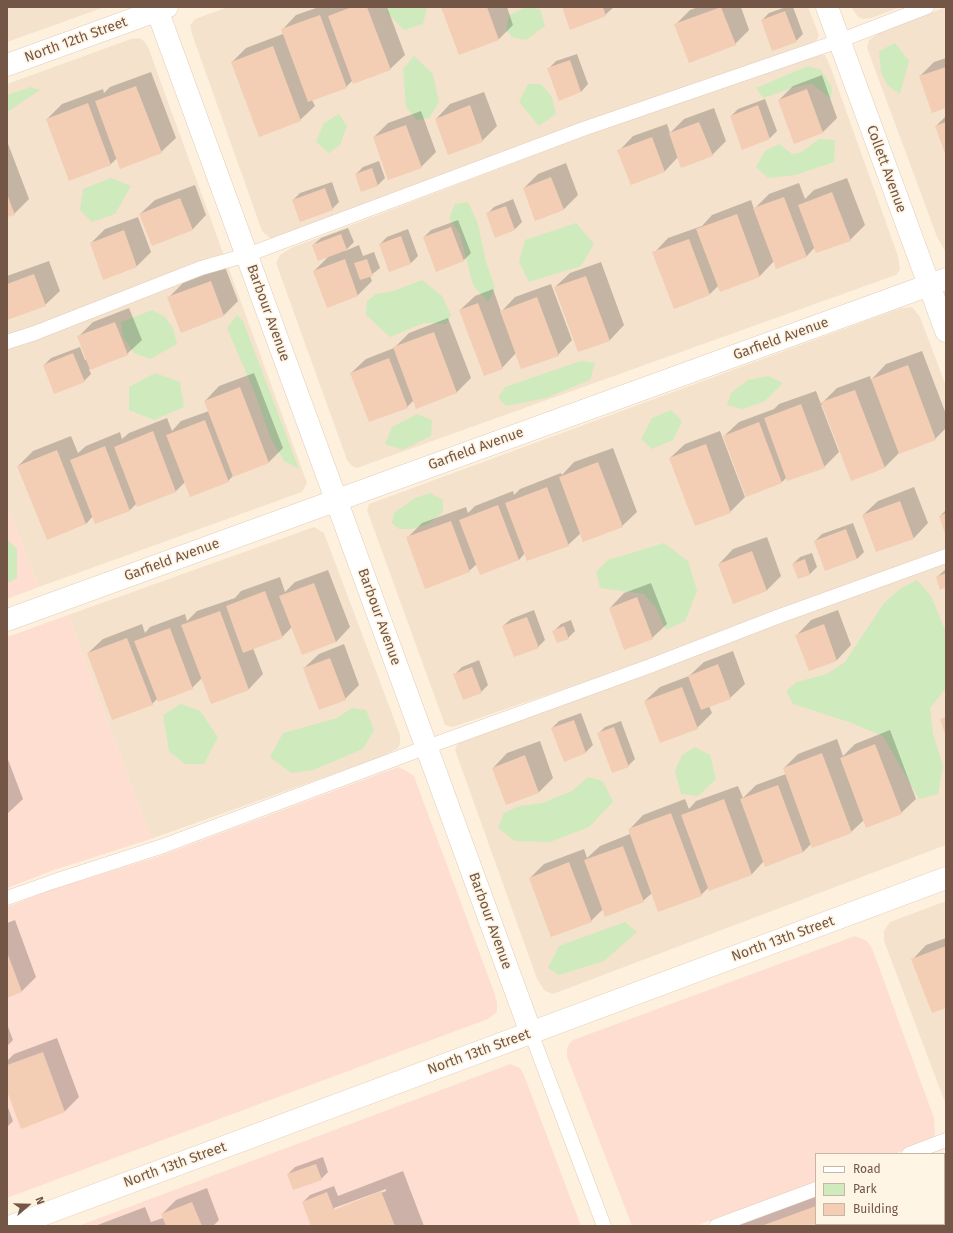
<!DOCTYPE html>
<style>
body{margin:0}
#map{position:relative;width:953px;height:1233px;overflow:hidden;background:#fdf1de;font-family:"Fira Sans",sans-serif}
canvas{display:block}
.frame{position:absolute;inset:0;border:8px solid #735646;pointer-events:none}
.legend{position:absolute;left:815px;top:1153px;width:130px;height:72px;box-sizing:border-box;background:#fff5e5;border:1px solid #c7b5a5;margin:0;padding:5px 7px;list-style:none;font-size:12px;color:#735646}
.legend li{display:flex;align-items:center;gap:8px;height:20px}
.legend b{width:20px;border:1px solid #c7b5a5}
.north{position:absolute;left:8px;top:1185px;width:40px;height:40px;-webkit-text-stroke:3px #fff5e5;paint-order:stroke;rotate:70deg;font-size:11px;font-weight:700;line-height:16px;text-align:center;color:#735646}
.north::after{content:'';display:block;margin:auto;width:14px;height:18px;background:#735646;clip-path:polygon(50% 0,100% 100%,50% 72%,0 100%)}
</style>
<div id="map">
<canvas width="953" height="1233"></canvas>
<div class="frame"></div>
<ul class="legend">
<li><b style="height:5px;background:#fff"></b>Road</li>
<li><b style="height:11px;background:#cfeabd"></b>Park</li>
<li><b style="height:11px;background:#f3cdb4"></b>Building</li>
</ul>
<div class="north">N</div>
</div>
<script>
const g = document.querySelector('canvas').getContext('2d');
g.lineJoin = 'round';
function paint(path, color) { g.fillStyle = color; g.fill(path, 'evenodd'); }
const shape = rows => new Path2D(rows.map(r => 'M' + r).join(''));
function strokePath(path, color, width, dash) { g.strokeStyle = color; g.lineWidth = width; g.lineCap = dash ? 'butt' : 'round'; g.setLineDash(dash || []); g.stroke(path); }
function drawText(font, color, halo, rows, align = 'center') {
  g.font = font + ' "Fira Sans",sans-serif'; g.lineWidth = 3.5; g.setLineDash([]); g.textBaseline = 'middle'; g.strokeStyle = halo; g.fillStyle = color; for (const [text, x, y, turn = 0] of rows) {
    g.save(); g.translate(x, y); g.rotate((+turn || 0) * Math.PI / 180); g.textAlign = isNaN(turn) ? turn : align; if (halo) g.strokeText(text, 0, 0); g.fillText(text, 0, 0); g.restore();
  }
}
paint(shape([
 [7,7,105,7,7,42],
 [228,7,808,7,819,35,817,40,811,44,279,238,270,238,262,231,192,34,190,25,195,19],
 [851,7,901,7,871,18,863,19,858,17],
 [946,7,946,253,937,237,867,48,869,40,879,33],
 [139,38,144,41,148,47,307,483,302,492,39,587,7,506,7,84,131,39],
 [820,53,825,55,829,63,898,256,900,270,896,275,357,468,352,466,347,460,276,263,280,255,291,248,590,134,814,54],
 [912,307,920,317,946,386,946,552,646,661,453,727,445,725,367,510,369,504,901,308],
 [314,527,324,533,400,735,400,744,398,748,381,757,151,839,68,615],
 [946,562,946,845,553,994,545,991,537,979,455,750,458,742,779,621],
 [946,901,946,1105,884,941,884,931,890,922]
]), '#f5e2cc');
paint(shape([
 [7,506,39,587,7,599],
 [68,615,151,839,54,870,7,888,7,637],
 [398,767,405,770,414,776,494,992,497,1003,497,1012,488,1019,7,1198,7,907,48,891,160,856],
 [855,936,867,941,872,948,934,1118,935,1136,930,1141,894,1154,816,1154,816,1182,695,1226,632,1226,567,1057,567,1049,569,1044,573,1040],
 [510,1064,520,1068,524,1075,581,1226,78,1226],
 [816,1196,816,1224,937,1224,937,1226,736,1226]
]), '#feded1');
paint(shape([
 [388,7,427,7,423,24,404,30,387,13],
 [526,7,540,9,545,26,526,40,512,37,506,30,509,15],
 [895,43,909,61,900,94,888,86,881,72,879,51],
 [414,56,433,74,439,102,429,118,417,120,406,107,403,69],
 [808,66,821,70,832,87,831,99,812,84,795,87,763,98,756,88],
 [528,84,541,84,552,97,556,114,539,126,519,102],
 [31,87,40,90,7,112,7,95],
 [339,114,347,126,340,145,329,153,316,142,324,123],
 [819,139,835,140,834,162,796,175,768,178,756,167,765,151,779,144,792,154,800,153],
 [111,178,131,186,115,214,92,222,80,210,83,189],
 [468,202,478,224,486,262,495,288,488,302,473,285,460,234,449,218,455,204],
 [576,223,594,244,581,266,529,282,519,262,525,240],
 [422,280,442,296,451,315,446,324,424,323,390,337,366,315,367,301,376,294,393,291],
 [152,310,165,317,173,328,177,344,150,359,134,353,123,337,121,322],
 [237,315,243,321,299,469,284,461,271,439,254,391,227,328],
 [581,361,595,363,590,380,546,398,506,406,498,398,505,387],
 [155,373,180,382,184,407,154,420,129,410,129,387],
 [768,376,783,383,765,401,743,409,727,405,731,393,748,380],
 [671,410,682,421,673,440,652,449,641,439,652,418],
 [417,414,432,420,431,436,402,450,385,444,392,427],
 [430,493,443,500,443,512,428,524,412,529,399,529,392,523,394,513,415,498],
 [7,539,17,549,17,578,7,583],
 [664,543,688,561,697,591,685,621,666,630,656,608,644,594,600,588,596,572,608,560],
 [917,580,931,596,946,632,946,688,930,708,933,734,943,766,938,794,919,799,883,736,849,722,793,704,786,691,797,682,827,674,845,662,884,603,901,588],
 [181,704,200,711,218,737,204,764,185,764,169,751,163,715],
 [352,708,366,710,374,730,363,749,313,770,291,773,270,757,283,733,337,718],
 [695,747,710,755,716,779,698,796,681,794,675,771,682,755],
 [588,777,603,781,613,802,589,827,550,842,515,841,498,828,504,813,519,806,542,803,572,791],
 [625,922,637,932,604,961,559,975,548,968,559,946]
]), '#cfeabd');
paint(shape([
 [319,7,387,7,405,55,390,69,353,80,346,87,312,100,315,106,300,120,232,62,246,48,283,34,282,30,296,15],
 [442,7,507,7,513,25,499,39,459,54],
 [563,7,614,7,605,15],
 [698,7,741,7,749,30,735,44,676,24,690,10],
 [786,7,793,7,803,34,796,41,762,20,769,13],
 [577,54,588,84,581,92,549,68,556,61],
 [946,58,946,107,920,76,934,62],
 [151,72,176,138,161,152,117,158,111,164,70,179,47,119,62,104,103,89,104,93,110,87],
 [822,75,837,118,823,132,779,100,793,86],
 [484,92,497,126,482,141,436,119,450,104],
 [765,99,777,131,770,138,743,148,731,116,738,109],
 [714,108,726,141,712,155,678,157,665,171,631,184,619,151,633,136,667,124,670,133,684,119],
 [421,111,436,152,421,167,374,137,388,123],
 [946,116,946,154,936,126],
 [7,141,29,199,14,214,7,216],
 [379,161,385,178,378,185,362,191,356,174,363,167],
 [566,163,578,195,564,209,524,188,538,174],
 [847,178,865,225,850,240,815,247,806,257,774,261,760,276,720,290,718,286,710,294,654,253,668,238,702,226,712,215,751,200,754,209,769,194,799,183,805,199,814,190],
 [332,182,339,202,332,209,293,200,300,193],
 [195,185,206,215,192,230,140,214,155,200],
 [513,199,522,222,515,229,487,214,494,207],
 [138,217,151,252,137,266,104,279,91,243,105,229],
 [458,220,471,253,464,260,424,237,431,230],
 [348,228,354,242,345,251,359,245,363,256,374,252,380,268,370,276,372,281,358,295,328,307,314,271,330,255,313,245,321,238],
 [408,229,418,256,411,263,380,244,387,237],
 [49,261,60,291,45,305,7,319,7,276],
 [601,262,624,325,610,340,579,351,555,287,570,273],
 [225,267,238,301,224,315,168,298,183,283],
 [551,284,572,340,558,355,516,353,502,368,460,310,475,296,493,289,501,312,515,297],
 [129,308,142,340,127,354,89,369,91,374,84,381,44,365,51,358,80,347,85,360,87,359,79,336,93,322],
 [448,318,471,378,456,393,414,400,407,407,351,373,366,359,394,348,409,333],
 [922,351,946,414,946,428,935,439,899,453,884,468,823,405,821,405,839,452,824,467,787,477,782,482,724,436,739,422,774,409,779,404,816,391,821,404,837,388,870,376,871,380,886,364],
 [254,373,283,448,269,462,233,476,228,481,185,482,176,491,138,505,137,503,130,510,96,523,93,516,86,524,18,466,33,451,71,436,78,453,86,446,120,432,122,439,129,433,167,418,172,431,181,421,209,411,205,401,219,386],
 [720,431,745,497,730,512,670,458,685,444],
 [613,448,637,512,622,526,581,533,568,545,525,553,519,560,477,564,469,571,407,538,422,523,466,507,468,513,475,506,513,491,514,495,520,489,561,473,562,475,574,462],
 [914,487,928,523,914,538,863,515,878,501],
 [946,510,946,533,940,516],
 [853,523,864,552,857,559,815,541,822,534],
 [767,537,781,576,767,590,734,603,719,564,733,549],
 [812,553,817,567,810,574,798,578,793,564,800,557],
 [946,569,946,586,937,577],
 [328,570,350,627,336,642,292,627,282,637,253,648,263,674,249,689,212,703,202,678,192,688,157,699,152,704,88,653,103,639,142,624,145,633,150,627,185,614,187,621,197,611,235,598,241,591,280,577,285,592,295,582],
 [651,583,667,624,652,638,610,608,624,593],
 [534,610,545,640,538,647,503,626,511,619],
 [838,610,851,645,837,660,810,670,797,635,811,620],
 [571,620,575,631,568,638,554,631,561,624],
 [344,644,359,685,345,699,304,668,319,654],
 [733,651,745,684,730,698,709,706,712,713,697,728,645,701,660,687,689,676,704,662],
 [479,660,488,685,481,692,455,674,462,667],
 [581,713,593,745,585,753,552,728,559,721],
 [621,721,635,759,628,766,598,734,605,727],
 [890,730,916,799,901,813,864,820,851,832,812,843,803,852,766,865,764,861,752,874,709,887,701,895,652,893,643,901,603,909,591,921,530,878,544,864,584,849,587,858,600,846,630,834,629,830,643,815,685,799,689,809,696,801,738,786,743,798,756,785,786,774,784,768,798,754,837,739,843,756,855,744],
 [540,741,553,778,539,792,493,768,507,753],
 [7,757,23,799,7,814],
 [15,920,36,977,22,991,7,996,7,923],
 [946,938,946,1007,912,960,926,945],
 [7,1024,13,1040,7,1046],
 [57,1038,79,1097,65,1111,22,1128,7,1088,7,1061,14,1054],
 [7,1105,13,1121,7,1127],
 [323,1157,328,1172,321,1179,288,1174,295,1167],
 [946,1164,946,1226,731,1226,816,1189,816,1224,944,1224,944,1166],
 [403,1171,424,1226,312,1226,303,1202,310,1195,334,1186,338,1196],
 [386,1189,386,1191,334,1211,334,1208],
 [207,1188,219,1220,213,1226,95,1226,145,1207,151,1222,163,1218,162,1214,176,1200]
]), '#0003');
paint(shape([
 [352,7,367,7,391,70,353,84,328,16],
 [441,7,487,7,499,40,459,55],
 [562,7,603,7,606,16,570,30],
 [721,7,736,45,689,63,674,24],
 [785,11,797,42,772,51,761,20],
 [320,15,347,88,308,102,281,29],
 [273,46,301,121,259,137,231,62],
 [570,60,581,92,559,101,547,68],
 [946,67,946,108,932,113,919,76],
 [136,86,162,153,120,169,95,101],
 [807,89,823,133,794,144,778,100],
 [88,103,111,165,69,181,46,119],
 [470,105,483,142,448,155,435,119],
 [758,105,770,139,742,150,730,116],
 [699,122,713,156,681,168,669,133],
 [946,122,946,156,935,126],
 [406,125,422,168,388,180,373,137],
 [652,137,665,172,631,185,617,150],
 [372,168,378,186,361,192,355,174],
 [551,177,564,210,535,221,523,188],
 [325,188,333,210,300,222,292,200],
 [832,192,851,241,816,253,798,205],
 [7,194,15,215,7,217],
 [784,197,807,257,776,269,753,208],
 [180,198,193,230,152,246,139,214],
 [506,206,515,230,495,238,486,213],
 [737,214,760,277,720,292,696,229],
 [451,227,464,261,436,272,423,237],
 [124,230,137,267,103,280,90,243],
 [341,234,347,250,318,261,312,245],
 [401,236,411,264,389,272,379,244],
 [689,239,710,295,674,309,652,252],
 [345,259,358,296,327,308,313,271],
 [367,259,373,276,360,280,354,263],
 [34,274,46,306,7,320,7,284],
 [586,276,610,341,578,352,554,287],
 [211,281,224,316,181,333,167,297],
 [537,297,559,356,521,369,500,311],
 [478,303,503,369,484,376,459,310],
 [115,322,128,355,90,370,77,336],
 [434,332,457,393,416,409,393,347],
 [73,353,85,382,54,394,43,365],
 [389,358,408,408,369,422,350,373],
 [908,365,936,440,899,454,871,379],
 [240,387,269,463,233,477,204,401],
 [855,390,885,468,851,481,821,402],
 [801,404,825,468,787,481,764,418],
 [205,420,229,482,190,497,166,435],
 [759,422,782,483,746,497,723,436],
 [153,431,176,492,137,507,114,447],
 [706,444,731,513,695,526,669,458],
 [105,446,130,511,95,524,70,460],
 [57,450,86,524,47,540,17,466],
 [598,462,623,527,583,542,559,477],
 [547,487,569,546,527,561,505,503],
 [900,501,914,539,876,552,862,515],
 [498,505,519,560,480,575,459,520],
 [946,513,946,536,939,516],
 [451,521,470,572,425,589,406,537],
 [846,529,857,559,825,571,814,541],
 [752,551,767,591,733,604,718,564],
 [805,559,810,575,798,579,792,564],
 [946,573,946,587,940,590,936,577],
 [314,583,336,642,302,655,279,596],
 [265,591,283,638,243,653,226,606],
 [637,597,653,639,624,650,609,608],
 [220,611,249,690,211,704,181,625],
 [527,617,539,648,514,657,502,626],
 [824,624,837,661,809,671,795,635],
 [564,626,569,639,557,643,552,631],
 [170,628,193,689,158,702,134,641],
 [127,638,153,705,112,720,87,653],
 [330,658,346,700,319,710,303,668],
 [718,664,731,699,701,710,688,676],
 [472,667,482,693,463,700,453,674],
 [682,687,698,729,660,743,644,701],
 [946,717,946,736,940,719],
 [574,720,586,753,564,762,551,728],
 [614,727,629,767,612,773,597,733],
 [875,744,902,814,866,828,840,758],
 [822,753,852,833,812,848,783,768],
 [525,755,539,793,506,805,492,768],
 [778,785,803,852,765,867,740,799],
 [724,799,752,875,709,891,681,815],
 [671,813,702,896,658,912,628,829],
 [623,846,644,902,605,917,584,860],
 [569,862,592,922,551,937,529,878],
 [946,946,946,1008,932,1013,911,959],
 [7,952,22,992,7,998],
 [43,1052,65,1112,21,1129,7,1091,7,1065],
 [316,1164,322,1180,293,1190,287,1174],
 [946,1172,946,1216,944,1211,944,1173],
 [381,1191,395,1226,311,1226,302,1202,327,1192,334,1210],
 [192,1202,202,1226,166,1226,161,1214],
 [816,1206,816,1224,920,1224,920,1226,761,1226]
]), '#f3cdb4');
const lane = shape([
 [7,342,35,333,201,268,247,255,583,129,839,41,927,7],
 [7,898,52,882,163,846,427,747,650,666,777,617,946,556],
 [531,1033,604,1226],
 [909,1154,946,1140],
 [716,1226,816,1189]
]);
const street = shape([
 [156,7,531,1033],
 [827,7,946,331],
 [7,65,167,7],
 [7,620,946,279]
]);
const secondary = shape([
 [12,1226,946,878]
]);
strokePath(lane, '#e1ccba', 15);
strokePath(street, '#e1ccba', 23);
strokePath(secondary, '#e8cfba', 23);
strokePath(lane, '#fff', 14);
strokePath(street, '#fff', 22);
strokePath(secondary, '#fff', 22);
drawText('14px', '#735646', '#fff5e5', [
 ["North 12th Street",76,40,-20],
 ["Collett Avenue",886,169,70],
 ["Barbour Avenue",268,313,70],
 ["Garfield Avenue",781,339,-20],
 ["Garfield Avenue",476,449,-20],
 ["Garfield Avenue",172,560,-20],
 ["Barbour Avenue",379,617,70],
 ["Barbour Avenue",490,921,70],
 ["North 13th Street",783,939,-20],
 ["North 13th Street",479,1052,-20],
 ["North 13th Street",175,1165,-20]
]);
</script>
